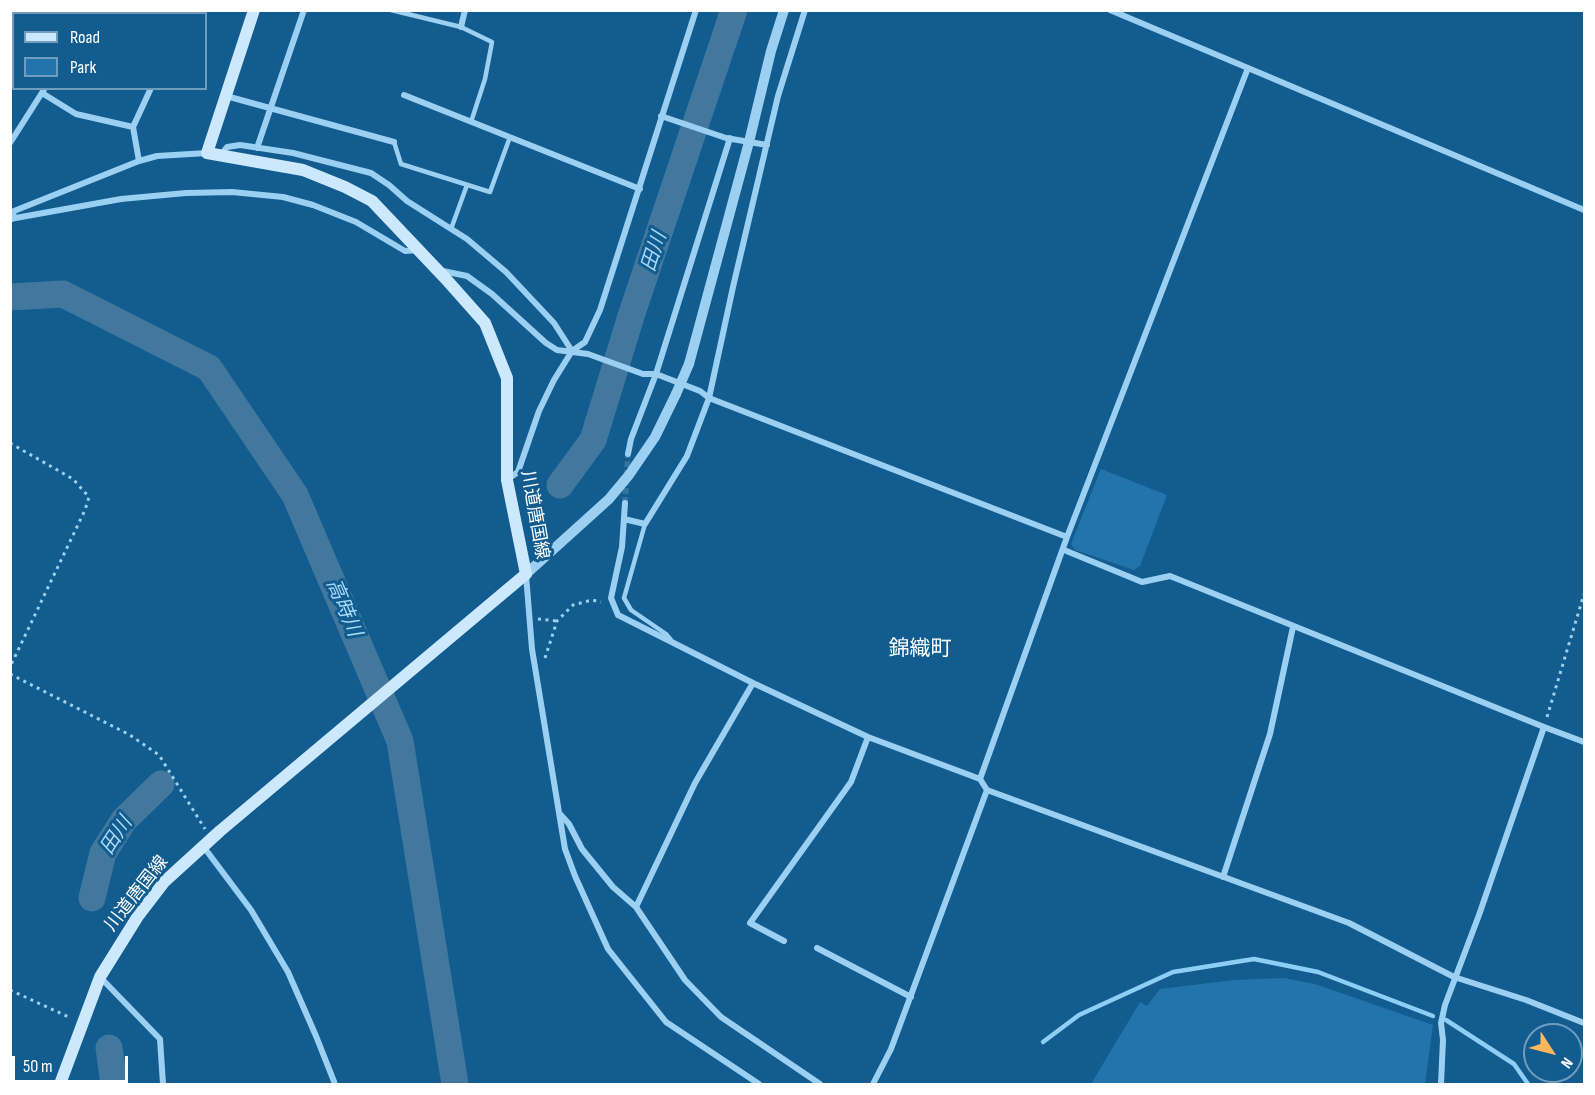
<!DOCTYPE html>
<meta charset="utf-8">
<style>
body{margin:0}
#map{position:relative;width:1595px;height:1095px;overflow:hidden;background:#125c8f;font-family:"Sofia Sans Condensed",sans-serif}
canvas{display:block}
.frame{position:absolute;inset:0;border:12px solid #fff;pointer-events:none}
.legend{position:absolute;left:12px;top:12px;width:195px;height:78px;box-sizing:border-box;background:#125c8f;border:2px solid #719dbc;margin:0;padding:8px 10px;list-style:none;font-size:18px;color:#fff}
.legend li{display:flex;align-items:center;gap:12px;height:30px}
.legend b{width:30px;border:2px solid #719dbc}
.north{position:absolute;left:1523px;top:1023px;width:60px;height:60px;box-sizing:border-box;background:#125c8f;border:2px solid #719dbc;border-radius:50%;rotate:126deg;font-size:16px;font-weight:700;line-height:24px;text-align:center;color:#fff}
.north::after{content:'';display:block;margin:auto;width:21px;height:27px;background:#ffb75d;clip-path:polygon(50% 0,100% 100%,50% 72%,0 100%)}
.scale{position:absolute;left:12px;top:1056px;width:116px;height:27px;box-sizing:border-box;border:3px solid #fff;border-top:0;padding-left:8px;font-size:18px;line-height:21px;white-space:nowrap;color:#fff;-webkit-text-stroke:4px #125c8f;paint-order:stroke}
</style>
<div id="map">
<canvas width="1595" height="1095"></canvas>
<div class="frame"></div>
<ul class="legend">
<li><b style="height:8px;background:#cbe8fc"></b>Road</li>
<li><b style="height:16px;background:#2175ac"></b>Park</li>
</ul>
<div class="north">N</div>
<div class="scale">50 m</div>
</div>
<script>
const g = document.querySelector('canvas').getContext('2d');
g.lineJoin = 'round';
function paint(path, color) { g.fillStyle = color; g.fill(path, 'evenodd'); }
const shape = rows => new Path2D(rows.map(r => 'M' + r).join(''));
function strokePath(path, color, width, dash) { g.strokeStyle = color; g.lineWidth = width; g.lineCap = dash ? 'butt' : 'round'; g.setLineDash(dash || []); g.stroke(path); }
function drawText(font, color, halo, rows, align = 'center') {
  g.font = font + ' "Sofia Sans Condensed","Noto Sans JP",sans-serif'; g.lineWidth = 6; g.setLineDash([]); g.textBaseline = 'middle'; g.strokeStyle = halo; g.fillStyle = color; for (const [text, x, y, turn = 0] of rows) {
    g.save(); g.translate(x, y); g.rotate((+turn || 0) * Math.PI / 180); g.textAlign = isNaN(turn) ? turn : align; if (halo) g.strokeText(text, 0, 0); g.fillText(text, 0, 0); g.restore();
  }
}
paint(shape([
 [1101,469,1167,495,1140,566,1134,570,1075,550,1071,544],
 [1284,978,1315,984,1433,1025,1425,1084,1091,1084,1140,1002,1147,1006,1160,989,1234,980]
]), '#2175ac');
strokePath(shape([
 [1446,1020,1514,1064,1528,1084],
 [1043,1042,1079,1015,1173,972,1254,959,1318,972,1433,1016]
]), '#8ecef5', 4.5);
strokePath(shape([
 [10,297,63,294,209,368,295,495,400,741,455,1084],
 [560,485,593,440,632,313,734,10],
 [92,898,103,853,124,820,161,784],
 [109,1048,114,1084]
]), '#42789d', 27);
strokePath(shape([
 [625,503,628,454]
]), '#3674a0', 6, [6, 3]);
strokePath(shape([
 [10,443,73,479,89,497,85,510,10,667],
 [538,619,557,621],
 [545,658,557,621,573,605,592,600,601,602],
 [10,674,130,735,159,755,205,829],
 [1547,717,1584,594],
 [10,990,71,1018]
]), '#9cd0f2', 3, [3, 4.5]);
strokePath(shape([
 [391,10,461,27,492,42,485,79,471,122],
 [394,142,401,164,490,192,510,137],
 [451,229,467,185],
 [645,524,624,598,631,610,666,634,671,640]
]), '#9cd0f2', 4.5);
strokePath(shape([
 [1110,10,1248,68],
 [10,13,14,16],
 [187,14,188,10],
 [461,27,465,10],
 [42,93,76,114,133,127,151,88],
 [404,95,640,189],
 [226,96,394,142],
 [661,116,726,138,767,145],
 [133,127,139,161],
 [10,143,45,88],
 [257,148,304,10],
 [221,155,227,147,240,145,293,153,371,173,389,185,407,201,467,239,506,272,554,323,572,351],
 [10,219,121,199,186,193,232,192,283,197,313,205,356,222,405,251,419,250],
 [12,219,14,211,139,161,157,156,207,153],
 [443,271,467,276,492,294,546,343,557,350,588,354,643,374,656,374,700,391,709,398,1067,537],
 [628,454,631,439,656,374,730,138],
 [508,479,518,472,539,411,554,380,572,351,585,342,600,310,696,10],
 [625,503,622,547,611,598,618,615,753,683,868,737,980,779,987,790,891,1049,873,1084],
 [624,519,645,524,687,456,709,398,733,287,778,96,805,10],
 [1064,550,1142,582,1170,576,1544,727,1584,742],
 [526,575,532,649,565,849,575,876,608,949,666,1022,759,1084],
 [980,779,1067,537,1248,68,1584,210],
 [987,790,1349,923,1454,977,1526,1000,1584,1023],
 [560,814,569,824,582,849,613,887,636,907,685,980,721,1017,820,1084],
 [203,846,251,910,288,972,316,1036,335,1084],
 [1223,877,1270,734,1293,627],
 [636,907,695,783,753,683],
 [784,941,750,923,851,782,868,737],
 [817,948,911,997],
 [100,977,160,1039,163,1084],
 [1441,1084,1443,1040,1441,1023,1445,1005,1479,915,1544,727]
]), '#9cd0f2', 6);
strokePath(shape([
 [689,364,749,142,771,51,784,10],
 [526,574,609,499,629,475,655,437,676,394]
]), '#9cd0f2', 10);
strokePath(shape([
 [60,1084,100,977,138,916,164,882,220,831,526,574,507,480,507,378,485,323,445,278,372,201,345,187,303,170,207,153,254,10]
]), '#cbe8fc', 12);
strokePath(shape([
 [676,394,689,364]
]), '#9cd0f2', 10);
drawText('18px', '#fff', '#125c8f', [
 ["川道唐国線",534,515,80],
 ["川道唐国線",137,894,-52]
]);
drawText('italic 20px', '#a8d9f9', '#125c8f', [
 ["田川",655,252,-72],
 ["高時川",343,608,67],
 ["田川",117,836,-57]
]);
drawText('21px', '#fff', '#125c8f', [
 ["錦織町",920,650]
]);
</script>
